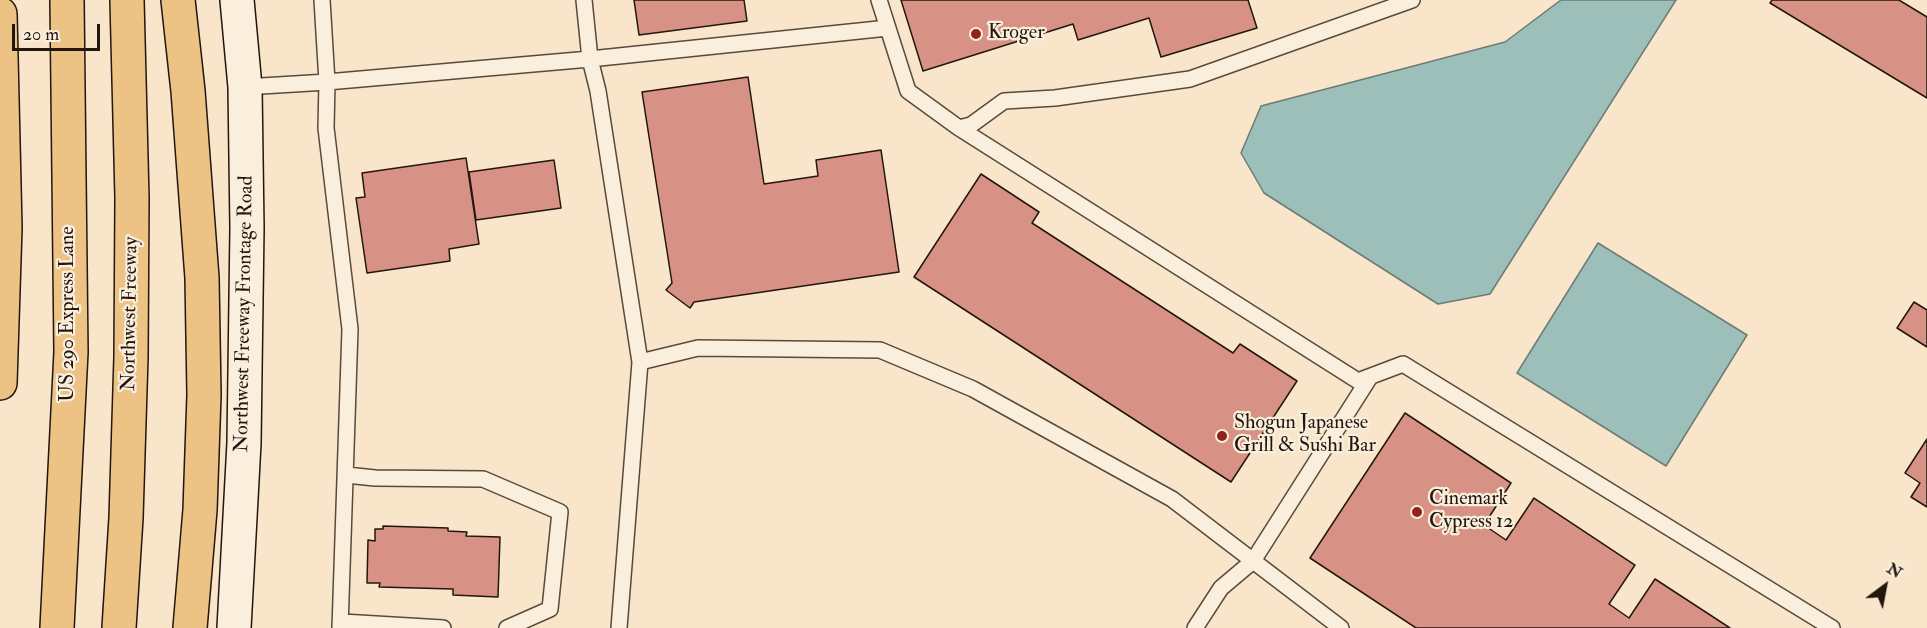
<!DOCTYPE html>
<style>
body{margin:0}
#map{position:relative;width:1927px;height:628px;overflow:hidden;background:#f8e5ca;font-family:"IM FELL Double Pica",serif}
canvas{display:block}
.north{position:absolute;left:1855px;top:556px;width:60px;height:60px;-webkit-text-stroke:4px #faeedd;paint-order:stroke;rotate:32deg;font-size:16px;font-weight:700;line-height:24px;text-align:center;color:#23160d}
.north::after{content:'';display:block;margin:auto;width:21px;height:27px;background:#23160d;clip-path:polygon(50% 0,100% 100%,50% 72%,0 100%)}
.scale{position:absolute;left:12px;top:24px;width:88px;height:27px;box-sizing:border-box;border:3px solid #23160d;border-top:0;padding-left:8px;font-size:18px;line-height:21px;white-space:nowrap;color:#23160d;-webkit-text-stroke:4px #faeedd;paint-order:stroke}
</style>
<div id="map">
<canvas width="1927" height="628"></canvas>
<div class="north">N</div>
<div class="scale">20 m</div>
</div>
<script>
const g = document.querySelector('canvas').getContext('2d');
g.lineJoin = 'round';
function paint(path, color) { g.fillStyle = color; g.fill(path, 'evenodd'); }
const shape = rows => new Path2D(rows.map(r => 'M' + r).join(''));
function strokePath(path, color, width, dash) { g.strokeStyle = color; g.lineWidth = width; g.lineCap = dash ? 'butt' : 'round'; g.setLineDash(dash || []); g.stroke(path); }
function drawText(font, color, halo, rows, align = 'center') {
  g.font = font + ' "IM FELL Double Pica",serif'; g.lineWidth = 4.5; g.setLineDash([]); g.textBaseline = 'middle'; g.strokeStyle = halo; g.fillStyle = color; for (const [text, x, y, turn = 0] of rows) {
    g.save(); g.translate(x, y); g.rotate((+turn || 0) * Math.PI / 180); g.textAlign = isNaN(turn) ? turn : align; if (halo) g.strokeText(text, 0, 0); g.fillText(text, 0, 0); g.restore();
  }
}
const water = shape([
 [1561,0,1676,0,1490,294,1438,304,1264,193,1241,153,1261,106,1505,42,1561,0],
 [1598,243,1747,335,1666,466,1517,373,1598,243]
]);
paint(water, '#9dbfba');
strokePath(water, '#6c7b75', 1.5);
const building = shape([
 [634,0,744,0,747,21,639,35,634,0],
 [901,0,1248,0,1257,28,1161,57,1149,18,1078,40,1073,24,923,71,901,0],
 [1772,0,1899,0,1927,17,1927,98,1770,3,1772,0],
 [748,77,764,184,818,176,816,160,881,150,899,272,694,302,690,308,666,290,672,283,642,92,748,77],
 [466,158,479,244,449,249,450,261,367,273,356,198,365,197,362,173,466,158],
 [554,160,561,208,476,220,469,172,554,160],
 [981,174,1039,212,1032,223,1233,353,1240,344,1297,381,1231,482,914,277,981,174],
 [1914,302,1927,310,1927,347,1897,328,1914,302],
 [1405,413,1511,483,1484,525,1506,540,1534,498,1635,565,1609,604,1629,618,1655,579,1730,628,1416,628,1310,558,1405,413],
 [1927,439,1927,507,1911,497,1920,483,1905,473,1927,439],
 [383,526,448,528,448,531,467,532,466,536,500,537,498,597,453,595,453,589,379,587,380,583,367,583,368,540,375,541,375,529,383,529,383,526]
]);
paint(building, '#d89285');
strokePath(building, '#23160d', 1.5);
const service = shape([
 [584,0,590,59,598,91,640,362,698,348,880,350,973,389,1172,499,1341,628],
 [879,0,908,91,959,128],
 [1412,0,1190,79,1055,98,1004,101,971,125,959,128,1358,381,1403,364,1832,628],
 [245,87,327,82,322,0],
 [346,475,375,478,483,479,560,512,550,609,507,628],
 [342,622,443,628],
 [340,628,350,329,326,128,327,82,590,59,888,28],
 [619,628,640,362],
 [1195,628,1221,588,1253,561,1370,377]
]);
const secondary = shape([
 [234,628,244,443,247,228,245,87,237,0]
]);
const motorway = shape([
 [178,0,188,91,202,278,204,395,200,510,190,628],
 [0,14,5,228,0,383],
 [57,628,71,352,67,0],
 [119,628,126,518,131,357,132,198,127,0]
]);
strokePath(service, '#584a3c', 18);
strokePath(secondary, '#23160d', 36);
strokePath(motorway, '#23160d', 36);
strokePath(service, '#faeedd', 15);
strokePath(secondary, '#faeedd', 33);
strokePath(motorway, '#ecc285', 33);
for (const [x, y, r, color] of [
 [976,34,6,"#8f2418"],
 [1222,436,6,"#8f2418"],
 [1417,512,6,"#8f2418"]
]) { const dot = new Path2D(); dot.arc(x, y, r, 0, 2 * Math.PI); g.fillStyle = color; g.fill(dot); strokePath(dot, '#faeedd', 2); }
drawText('20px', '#23160d', '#faeedd', [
 ["Kroger",988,34],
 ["Shogun Japanese",1234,424],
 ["Grill & Sushi Bar",1234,447],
 ["Cinemark",1429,500],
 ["Cypress 12",1429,523]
], 'left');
drawText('20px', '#23160d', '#faeedd', [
 ["US 290 Express Lane",69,314,-90],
 ["Northwest Freeway",131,314,-89],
 ["Northwest Freeway Frontage Road",245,314,-89]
]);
</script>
